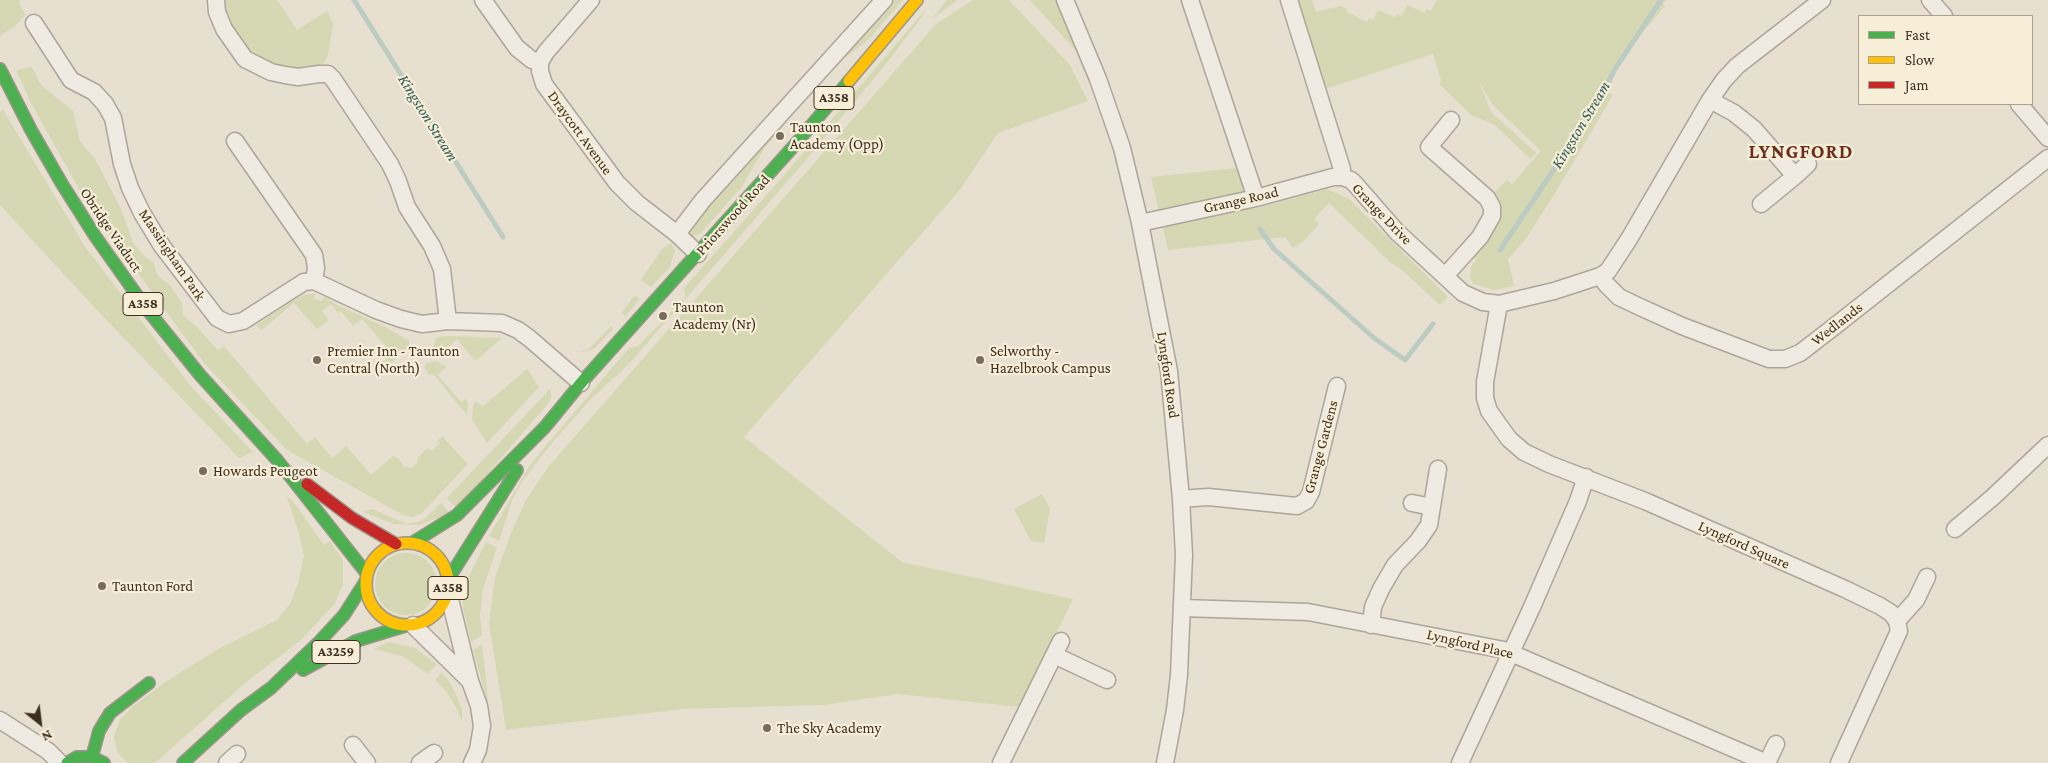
<!DOCTYPE html>
<style>
body{margin:0}
#map{position:relative;width:2048px;height:763px;overflow:hidden;background:#e7e0d1;font-family:"Crimson Pro",serif}
canvas{display:block}
.legend{position:absolute;left:1858px;top:15px;width:175px;height:90px;box-sizing:border-box;background:#f7eed8;border:1px solid #ada18e;margin:0;padding:6px 9px;list-style:none;font-size:15px;color:#3d2e20}
.legend li{display:flex;align-items:center;gap:10px;height:25px}
.legend b{width:25px;border:1px solid #ada18e}
.north{position:absolute;left:15px;top:698px;width:50px;height:50px;-webkit-text-stroke:4px #f7eed8;paint-order:stroke;rotate:151deg;font-size:14px;font-weight:700;line-height:20px;text-align:center;color:#3d2e20}
.north::after{content:'';display:block;margin:auto;width:18px;height:22px;background:#3d2e20;clip-path:polygon(50% 0,100% 100%,50% 72%,0 100%)}
</style>
<div id="map">
<canvas width="2048" height="763"></canvas>
<ul class="legend">
<li><b style="height:6px;background:#4caf50"></b>Fast</li>
<li><b style="height:6px;background:#ffc107"></b>Slow</li>
<li><b style="height:6px;background:#c62828"></b>Jam</li>
</ul>
<div class="north">N</div>
</div>
<script>
const g = document.querySelector('canvas').getContext('2d');
g.lineJoin = 'round';
function paint(path, color) { g.fillStyle = color; g.fill(path, 'evenodd'); }
const shape = rows => new Path2D(rows.map(r => 'M' + r).join(''));
function strokePath(path, color, width, dash) { g.strokeStyle = color; g.lineWidth = width; g.lineCap = dash ? 'butt' : 'round'; g.setLineDash(dash || []); g.stroke(path); }
function drawText(font, color, halo, rows, align = 'center') {
  g.font = font + ' "Crimson Pro",serif'; g.lineWidth = 4.5; g.setLineDash([]); g.textBaseline = 'middle'; g.strokeStyle = halo; g.fillStyle = color; for (const [text, x, y, turn = 0] of rows) {
    g.save(); g.translate(x, y); g.rotate((+turn || 0) * Math.PI / 180); g.textAlign = isNaN(turn) ? turn : align; if (halo) g.strokeText(text, 0, 0); g.fillText(text, 0, 0); g.restore();
  }
}
paint(shape([
 [0,0,21,0,19,2,25,15,15,26,0,36],
 [223,0,277,0,297,30,327,11,333,24,328,55,323,64,296,68,277,67,250,50,236,37,229,24],
 [891,0,903,0,869,39,845,58,841,54],
 [947,0,958,0,932,19],
 [973,0,1009,0,1070,65,1088,101,998,133,959,191,744,437,902,562,1073,599,1020,707,898,694,823,705,683,709,506,730,489,623,495,578,511,533,526,500,548,467,936,24],
 [1030,0,1055,0,1077,52],
 [1299,0,1312,0,1316,12,1341,6,1347,9,1347,12,1367,22,1369,18,1373,20,1378,10,1395,17,1397,14,1402,16,1407,5,1425,13,1426,9,1431,11,1437,0,1666,0,1663,3,1665,6,1637,39,1607,84,1607,92,1613,95,1554,195,1525,240,1508,259,1514,286,1494,290,1473,284,1470,277,1471,267,1476,260,1472,257,1499,221,1500,211,1493,194,1507,180,1512,184,1541,151,1492,104,1479,81,1491,112,1536,153,1530,159,1495,125,1471,115,1440,85,1441,80,1433,54,1325,89],
 [926,9,921,18,882,69,800,167,629,364,592,398,551,444,522,482,512,501,499,541,489,536,528,468,544,448,629,348,638,346,685,298,684,288,787,172],
 [32,67,41,85,73,111,80,141,95,159,106,180,121,209,133,243,145,257,154,263,156,272,161,279,169,284,182,303,183,315,196,326,218,350,224,346,307,444,315,437,332,458,346,446,371,475,393,456,399,459,404,467,411,468,417,464,418,457,428,448,431,451,440,444,437,441,442,436,468,464,422,513,413,517,403,515,287,450,204,363,88,205,31,103,16,70],
 [3,110,84,245,189,384,253,452,239,458,95,308,0,205,0,112],
 [778,123,783,127,765,147,741,188,700,234,692,236,689,231,690,227],
 [1237,168,1255,209,1327,189,1349,199,1448,297,1440,305,1403,271,1389,261,1329,203,1314,219,1319,224,1305,240,1293,248,1285,237,1168,250,1151,177],
 [671,243,675,251,670,267,651,287,641,280,662,249],
 [312,294,315,294,314,299,322,301,324,296,335,304,387,328,409,341,409,348,390,364,384,363,383,362,392,353,362,319,353,326,341,311,338,313,331,304,322,311,329,320,317,329,294,303,264,328,261,330,256,325,294,300,304,295],
 [636,296,640,299,625,317,622,313,633,297],
 [611,326,613,329,594,349,578,353,590,348],
 [449,336,500,338,501,339,475,361,457,339,448,347,437,348,435,350,433,348,437,337],
 [435,361,447,367,437,374,461,402,466,399,468,403,467,415,434,375,429,374,424,368,426,364],
 [527,369,539,387,487,443,472,420,473,405,475,401,483,406],
 [551,388,551,399,547,405,457,509,447,498],
 [1042,494,1050,509,1044,543,1031,541,1014,509],
 [287,497,293,501,324,545,330,541,343,560,343,584,335,603,302,639,244,684,155,763,128,763,117,752,114,736,120,720,133,706,164,683,218,649,277,620,290,604,298,584,304,556,299,534],
 [441,503,450,513,420,525,393,524,363,512,372,509,407,524,422,521],
 [486,542,497,548,483,589,480,616,482,635,471,642,463,608,463,598,469,576],
 '375 584a31 31 0 1 1 62 0a31 31 0 1 1-62 0Z',
 [389,642,415,648,437,664,428,674,404,657,374,649],
 [482,645,486,680,488,703,473,650],
 [441,673,448,680,456,694,462,710,462,721,456,707,446,691,435,680]
]), '#d6d7b3');
strokePath(shape([
 [354,0,503,237],
 [1260,229,1274,249,1374,338,1405,360,1433,324],
 [1500,250,1594,110,1615,69,1661,0]
]), '#bcccc2', 5);
const street = shape([
 [216,0,217,12,224,29,245,59,271,72,285,75,298,77,319,74,328,74,333,79,390,164,398,181,407,207,432,246,442,269,448,321],
 [483,0,517,48,532,60,540,62,540,71,544,84,617,183,637,203,677,234,698,254],
 [1065,0,1098,79,1122,148,1140,223,1169,371,1181,499,1184,555,1179,675,1175,710,1165,763],
 [1190,0,1256,198],
 [1289,0,1342,169,1342,177,1351,180,1356,185,1397,232,1463,293,1483,302,1499,304,1554,291,1600,276,1606,284,1619,297,1640,307,1682,326,1769,359,1785,359,1800,353,1835,326,2048,158],
 [1930,0,1944,16],
 [34,23,71,80,94,92,105,104,113,118,122,164,130,188,142,213,162,246,217,318,229,324,243,321,304,282,314,281,376,310,401,319,422,324,448,321,502,323,518,330,529,338,581,383],
 [540,62,546,52,591,0],
 [1710,100,1734,113,1754,129,1795,176,1761,204],
 [2019,104,2048,138],
 [235,141,314,255,316,268,314,281],
 [1795,176,1808,164],
 [1140,223,1256,198,1333,177,1342,177],
 [677,234,703,200,884,0],
 [1445,276,1480,237,1492,216,1492,207,1487,198,1429,147,1451,120],
 [1600,276,1608,271,1629,239,1710,100,1724,80,1737,66,1822,0],
 [1499,304,1485,382,1485,398,1489,411,1509,439,1524,452,1549,464,1645,501,1845,589,1880,606,1891,613,1897,621,1899,631,1839,763],
 [1181,499,1208,497,1297,506,1306,501,1311,492,1337,386],
 [1412,503,1432,507],
 [1955,529,1993,497,2048,445],
 [448,591,470,681,479,706,482,726,478,750,472,763],
 [1182,608,1308,612,1504,650,1767,763],
 [1897,621,1916,600,1927,577],
 [413,625,470,681],
 [1371,625,1373,607,1381,589,1395,565,1418,541,1429,525,1438,469],
 [1054,655,1061,641],
 [0,720,48,751,60,763],
 [353,745,367,763],
 [227,763,237,754],
 [420,763,434,753],
 [1001,763,1054,655,1107,680],
 [1460,763,1532,607,1578,501,1586,477],
 [1767,763,1776,744]
]);
const fast = shape([
 [0,69,31,130,62,184,95,236,146,308,200,375,278,461,367,574],
 [412,543,457,515,545,427,581,383,792,148,849,81],
 [449,578,517,470],
 [303,670,356,641,405,626],
 [92,757,99,731,110,713,149,683],
 [67,763,77,757,92,757,104,763],
 [183,763,241,710,271,688,320,641,344,615,365,582]
]);
const slow = shape([
 [849,81,917,0],
 '366 584a41 41 0 1 1 82 0a41 41 0 1 1-82 0Z'
]);
const jam = shape([
 [307,484,352,518,396,544]
]);
strokePath(street, '#ada599', 19);
strokePath(fast, '#9c958a', 14);
strokePath(slow, '#9c958a', 14);
strokePath(jam, '#9c958a', 14);
strokePath(street, '#efebe3', 16);
strokePath(fast, '#4caf50', 11);
strokePath(slow, '#ffc107', 11);
strokePath(jam, '#c62828', 11);
for (const [x, y, r, color] of [
 [780,136,5,"#786c5e"],
 [663,316,5,"#786c5e"],
 [317,360,5,"#786c5e"],
 [980,360,5,"#786c5e"],
 [203,471,5,"#786c5e"],
 [102,586,5,"#786c5e"],
 [767,728,5,"#786c5e"]
]) { const dot = new Path2D(); dot.arc(x, y, r, 0, 2 * Math.PI); g.fillStyle = color; g.fill(dot); strokePath(dot, '#f7eed8', 2); }
for (const [x, y, w] of [
 [834,98,40],
 [143,304,40],
 [448,588,40],
 [336,652,48]
]) { const box = new Path2D(); box.roundRect(x - w / 2, y - 11.5, w, 23, 4); g.fillStyle = '#f7eed8'; g.fill(box); strokePath(box, '#3d2e20', 1); }
drawText('bold 14px', '#3d2e20', null, [
 ["A358",834,98],
 ["A358",143,304],
 ["A358",448,588],
 ["A3259",336,652]
]);
drawText('15px', '#3d2e20', '#f7eed8', [
 ["Taunton",790,127],
 ["Academy (Opp)",790,144],
 ["Taunton",673,307],
 ["Academy (Nr)",673,324],
 ["Premier Inn - Taunton",327,351],
 ["Central (North)",327,368],
 ["Selworthy -",990,351],
 ["Hazelbrook Campus",990,368],
 ["Howards Peugeot",213,471],
 ["Taunton Ford",112,586],
 ["The Sky Academy",777,728]
], 'left');
drawText('15px', '#3d2e20', '#f7eed8', [
 ["Draycott Avenue",580,133,54],
 ["Grange Road",1241,200,-13],
 ["Grange Drive",1382,214,46],
 ["Priorswood Road",733,215,-48],
 ["Obridge Viaduct",111,230,56],
 ["Massingham Park",172,255,56],
 ["Wedlands",1837,324,-38],
 ["Lyngford Road",1168,375,82],
 ["Grange Gardens",1321,447,-75],
 ["Lyngford Square",1744,545,24],
 ["Lyngford Place",1470,644,13]
]);
drawText('italic 16px', '#2f5d5a', '#f7eed8', [
 ["Kingston Stream",428,118,58],
 ["Kingston Stream",1581,125,-59]
]);
g.letterSpacing = '1px';
drawText('bold 20px', '#6b2e1e', '#f7eed8', [
 ["LYNGFORD",1801,152]
]);
g.letterSpacing = '0px';
</script>
